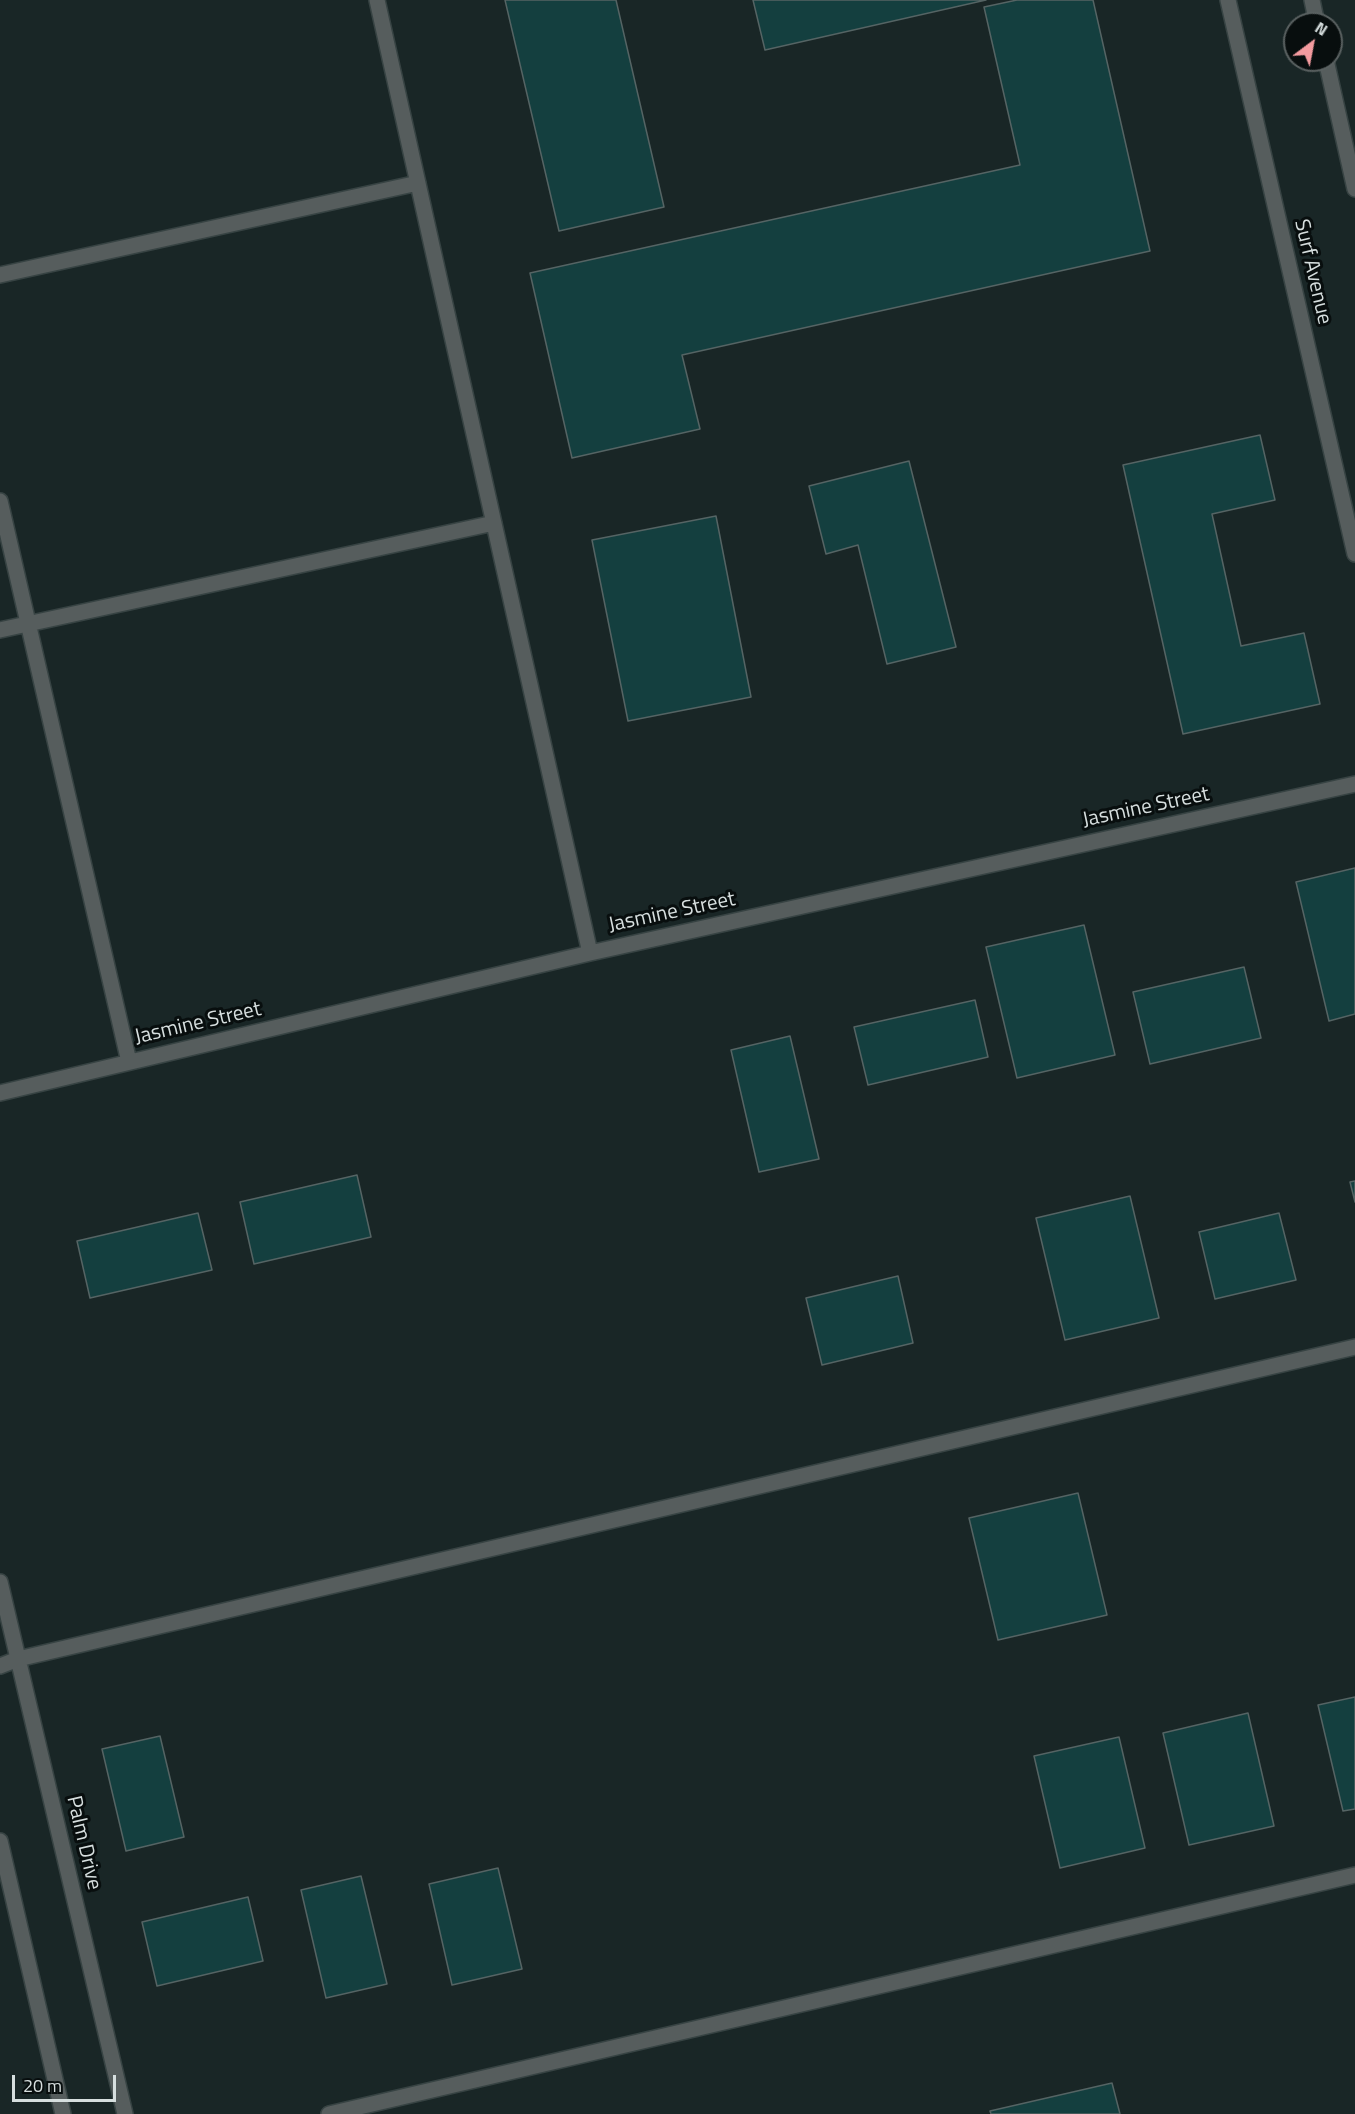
<!DOCTYPE html>
<style>
body{margin:0}
#map{position:relative;width:1355px;height:2114px;overflow:hidden;background:#192626;font-family:"Titillium Web",sans-serif}
canvas{display:block}
.north{position:absolute;left:1283px;top:12px;width:60px;height:60px;box-sizing:border-box;background:#080e0e;border:2px solid #5a6161;border-radius:50%;rotate:32deg;font-size:16px;font-weight:700;line-height:24px;text-align:center;color:#d6dede}
.north::after{content:'';display:block;margin:auto;width:21px;height:27px;background:#f49b9f;clip-path:polygon(50% 0,100% 100%,50% 72%,0 100%)}
.scale{position:absolute;left:12px;top:2075px;width:104px;height:27px;box-sizing:border-box;border:3px solid #d6dede;border-top:0;padding-left:8px;font-size:18px;line-height:21px;white-space:nowrap;color:#d6dede;-webkit-text-stroke:4px #080e0e;paint-order:stroke}
</style>
<div id="map">
<canvas width="1355" height="2114"></canvas>
<div class="north">N</div>
<div class="scale">20 m</div>
</div>
<script>
const g = document.querySelector('canvas').getContext('2d');
g.lineJoin = 'round';
function paint(path, color) { g.fillStyle = color; g.fill(path, 'evenodd'); }
const shape = rows => new Path2D(rows.map(r => 'M' + r).join(''));
function strokePath(path, color, width, dash) { g.strokeStyle = color; g.lineWidth = width; g.lineCap = dash ? 'butt' : 'round'; g.setLineDash(dash || []); g.stroke(path); }
function drawText(font, color, halo, rows, align = 'center') {
  g.font = font + ' "Titillium Web",sans-serif'; g.lineWidth = 6; g.setLineDash([]); g.textBaseline = 'middle'; g.strokeStyle = halo; g.fillStyle = color; for (const [text, x, y, turn = 0] of rows) {
    g.save(); g.translate(x, y); g.rotate((+turn || 0) * Math.PI / 180); g.textAlign = isNaN(turn) ? turn : align; if (halo) g.strokeText(text, 0, 0); g.fillText(text, 0, 0); g.restore();
  }
}
const building = shape([
 [505,0,616,0,664,207,559,231,505,0],
 [753,0,986,0,765,50,753,0],
 [1017,0,1093,0,1150,251,682,355,700,429,572,458,530,273,1020,165,984,7,1017,0],
 [1260,435,1275,500,1212,514,1241,646,1304,633,1320,704,1183,734,1123,465,1260,435],
 [909,461,956,647,887,664,858,545,826,554,809,486,909,461],
 [716,516,751,697,628,721,592,540,716,516],
 [1355,868,1355,1014,1329,1021,1296,882,1355,868],
 [1084,925,1115,1055,1017,1078,986,947,1084,925],
 [1244,967,1261,1038,1150,1064,1133,992,1244,967],
 [975,1000,988,1057,868,1085,854,1027,975,1000],
 [790,1036,819,1159,759,1172,731,1050,790,1036],
 [357,1175,371,1237,254,1264,240,1202,357,1175],
 [1355,1181,1355,1202,1350,1182,1355,1181],
 [1130,1196,1159,1318,1065,1340,1036,1218,1130,1196],
 [198,1213,212,1270,90,1298,77,1241,198,1213],
 [1279,1213,1296,1280,1215,1299,1199,1232,1279,1213],
 [898,1276,913,1343,822,1365,806,1298,898,1276],
 [1078,1493,1107,1615,998,1640,969,1518,1078,1493],
 [1355,1697,1355,1809,1343,1811,1318,1705,1355,1697],
 [1248,1713,1274,1826,1189,1845,1163,1733,1248,1713],
 [160,1736,184,1837,126,1851,102,1749,160,1736],
 [1119,1737,1145,1848,1060,1868,1034,1756,1119,1737],
 [498,1868,522,1969,452,1985,429,1884,498,1868],
 [361,1876,387,1984,326,1998,301,1890,361,1876],
 [248,1897,263,1961,157,1986,142,1922,248,1897],
 [1112,2083,1120,2114,991,2114,990,2111,1112,2083]
]);
paint(building, '#143f3f');
strokePath(building, '#556464', 1.5);
const minor = shape([
 [377,0,590,953],
 [1228,0,1355,554],
 [1312,0,1317,24],
 [1326,60,1355,189],
 [0,275,418,183],
 [0,501,129,1062],
 [0,630,494,523],
 [0,1093,590,953,1355,784],
 [0,1582,125,2114],
 [0,1666,18,1659,1355,1347],
 [0,1841,63,2114],
 [329,2114,1355,1875]
]);
strokePath(minor, '#374343', 18);
strokePath(minor, '#565d5d', 15);
drawText('21px', '#d6dede', '#080e0e', [
 ["Surf Avenue",1312,272,77],
 ["Jasmine Street",1146,808,-12],
 ["Jasmine Street",672,913,-12],
 ["Jasmine Street",198,1024,-13],
 ["Palm Drive",83,1843,77]
]);
</script>
